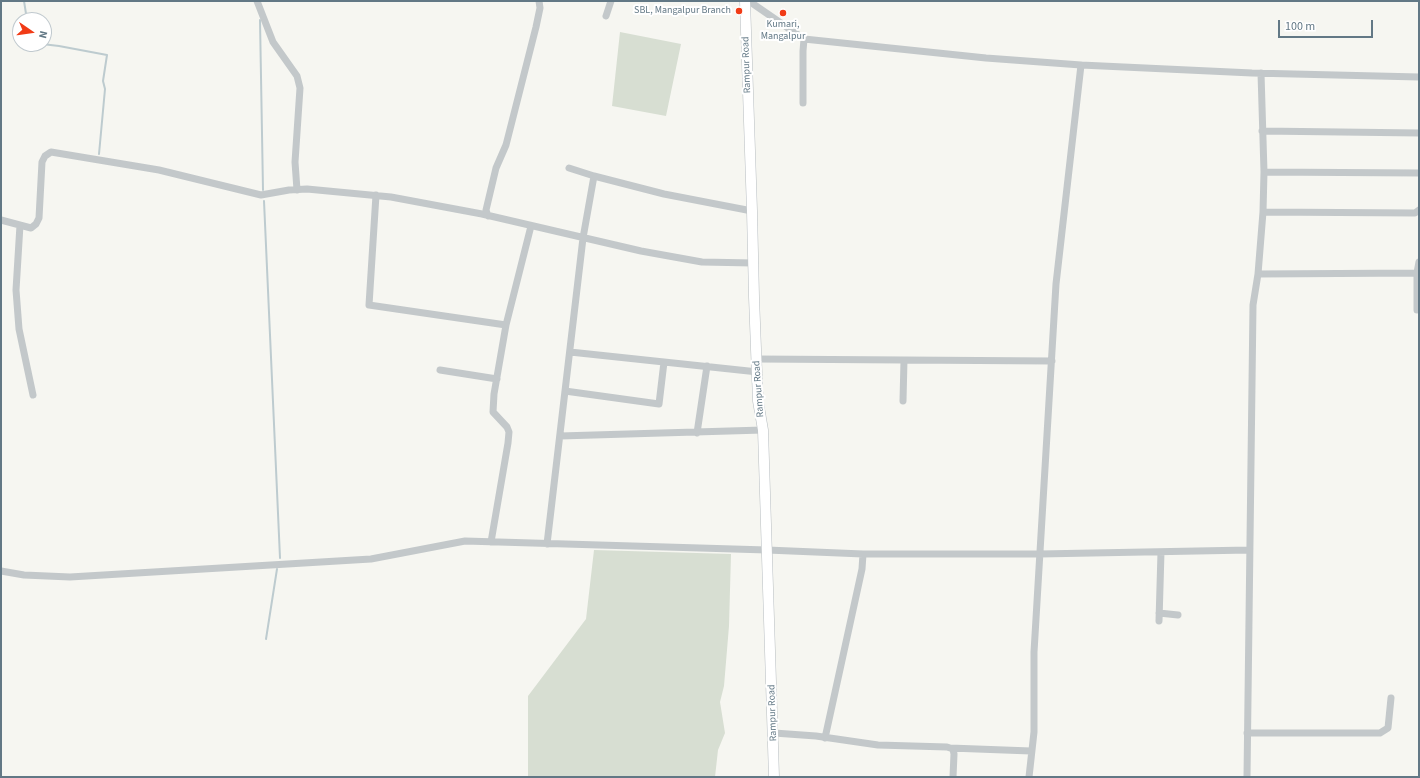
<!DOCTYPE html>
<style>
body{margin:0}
#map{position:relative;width:1420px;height:778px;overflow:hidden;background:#f6f6f1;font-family:"Source Sans 3",sans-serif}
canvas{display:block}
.frame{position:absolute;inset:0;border:2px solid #627885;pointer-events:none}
.north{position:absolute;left:12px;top:12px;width:40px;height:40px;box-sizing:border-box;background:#fff;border:1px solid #c0c9ce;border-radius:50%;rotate:103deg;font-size:11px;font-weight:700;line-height:16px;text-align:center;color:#627885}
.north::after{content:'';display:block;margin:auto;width:14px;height:18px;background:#f13b16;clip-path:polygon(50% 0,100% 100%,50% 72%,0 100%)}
.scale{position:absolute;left:1278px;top:20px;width:95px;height:18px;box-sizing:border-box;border:2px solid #627885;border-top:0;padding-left:5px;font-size:12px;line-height:14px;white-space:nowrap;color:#627885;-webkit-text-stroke:3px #fff;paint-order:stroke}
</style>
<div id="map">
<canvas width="1420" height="778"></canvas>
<div class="frame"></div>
<div class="north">N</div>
<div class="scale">100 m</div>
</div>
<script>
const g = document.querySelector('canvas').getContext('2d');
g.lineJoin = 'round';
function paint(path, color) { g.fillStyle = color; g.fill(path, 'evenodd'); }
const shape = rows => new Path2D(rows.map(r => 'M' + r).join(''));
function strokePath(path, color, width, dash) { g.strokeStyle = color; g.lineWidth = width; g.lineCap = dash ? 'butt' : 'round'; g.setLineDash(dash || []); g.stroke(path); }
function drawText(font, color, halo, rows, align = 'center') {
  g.font = font + ' "Source Sans 3",sans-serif'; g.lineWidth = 4; g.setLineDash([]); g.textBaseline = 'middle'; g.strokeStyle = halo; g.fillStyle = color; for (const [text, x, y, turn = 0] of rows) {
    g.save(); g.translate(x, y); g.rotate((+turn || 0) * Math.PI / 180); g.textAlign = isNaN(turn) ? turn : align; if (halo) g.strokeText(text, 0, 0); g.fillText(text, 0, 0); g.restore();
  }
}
paint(shape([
 [620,32,681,44,666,116,612,106],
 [594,550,731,554,729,626,724,686,720,702,725,733,718,750,715,777,528,777,528,696,586,619]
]), '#d7ded2');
strokePath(shape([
 [24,1,27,20],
 [260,20,263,190],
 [42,44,59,46,107,55,103,81,105,89,99,154],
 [264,201,280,558],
 [266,639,277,569]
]), '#bdcbcf', 2);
const secondary = shape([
 [745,1,752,211,754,297,758,401,763,430,774,777]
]);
strokePath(secondary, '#b7bdc1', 11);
strokePath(shape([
 [257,1,273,42,297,76,300,88,295,162,297,190],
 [749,1,804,39,986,58,1081,65,1252,73,1419,77],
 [606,16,611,1],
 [803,103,803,51,804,39],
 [1262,131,1419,133],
 [569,168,594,176,664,194,752,211],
 [1264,172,1419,173],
 [376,195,369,305,506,325],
 [1263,212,1415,213,1419,210],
 [488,216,486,210,496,168,506,145,536,27,540,8,539,1],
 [1,220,31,228,36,224,39,218,42,162,45,156,51,152,159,170,261,195,289,190,307,189,391,197,482,214,641,251,702,262,753,263],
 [20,225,16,290,19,329,33,395],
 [1258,274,1419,273],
 [1417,310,1417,273,1419,262],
 [570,352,664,362],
 [757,359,1052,361],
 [440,370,497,379],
 [565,391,659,404,664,362,758,372],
 [903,401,904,360],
 [697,433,707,366],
 [560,436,763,430],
 [491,542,508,443,509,432,507,427,493,412,494,394,506,325,531,226],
 [547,544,583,238,594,176],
 [1,571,24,575,70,577,371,559,465,541,767,550,863,554,1040,554,1249,550],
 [1159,613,1178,615],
 [1159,621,1161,552],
 [774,733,816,736,878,745,947,747,953,749,954,754,953,777],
 [1247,733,1380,733,1388,728,1391,698],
 [825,738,862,569,863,554],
 [950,748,1031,751],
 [1029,777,1034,732,1034,652,1056,284,1081,65],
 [1247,777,1253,305,1258,274,1263,212,1264,172,1261,73]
]), '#c3c8ca', 7);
strokePath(secondary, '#fff', 10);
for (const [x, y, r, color] of [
 [739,11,4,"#f13b16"],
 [783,13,4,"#f13b16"]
]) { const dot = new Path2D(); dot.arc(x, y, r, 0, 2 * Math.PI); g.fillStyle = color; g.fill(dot); strokePath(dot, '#fff', 1.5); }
drawText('10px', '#627885', '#fff', [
 ["SBL, Mangalpur Branch",731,11],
 ["Kumari,",783,25,"center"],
 ["Mangalpur",783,37,"center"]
], 'right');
drawText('10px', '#627885', '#fff', [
 ["Rampur Road",747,65,-92],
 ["Rampur Road",759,389,-94],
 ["Rampur Road",773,713,-92]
]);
</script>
